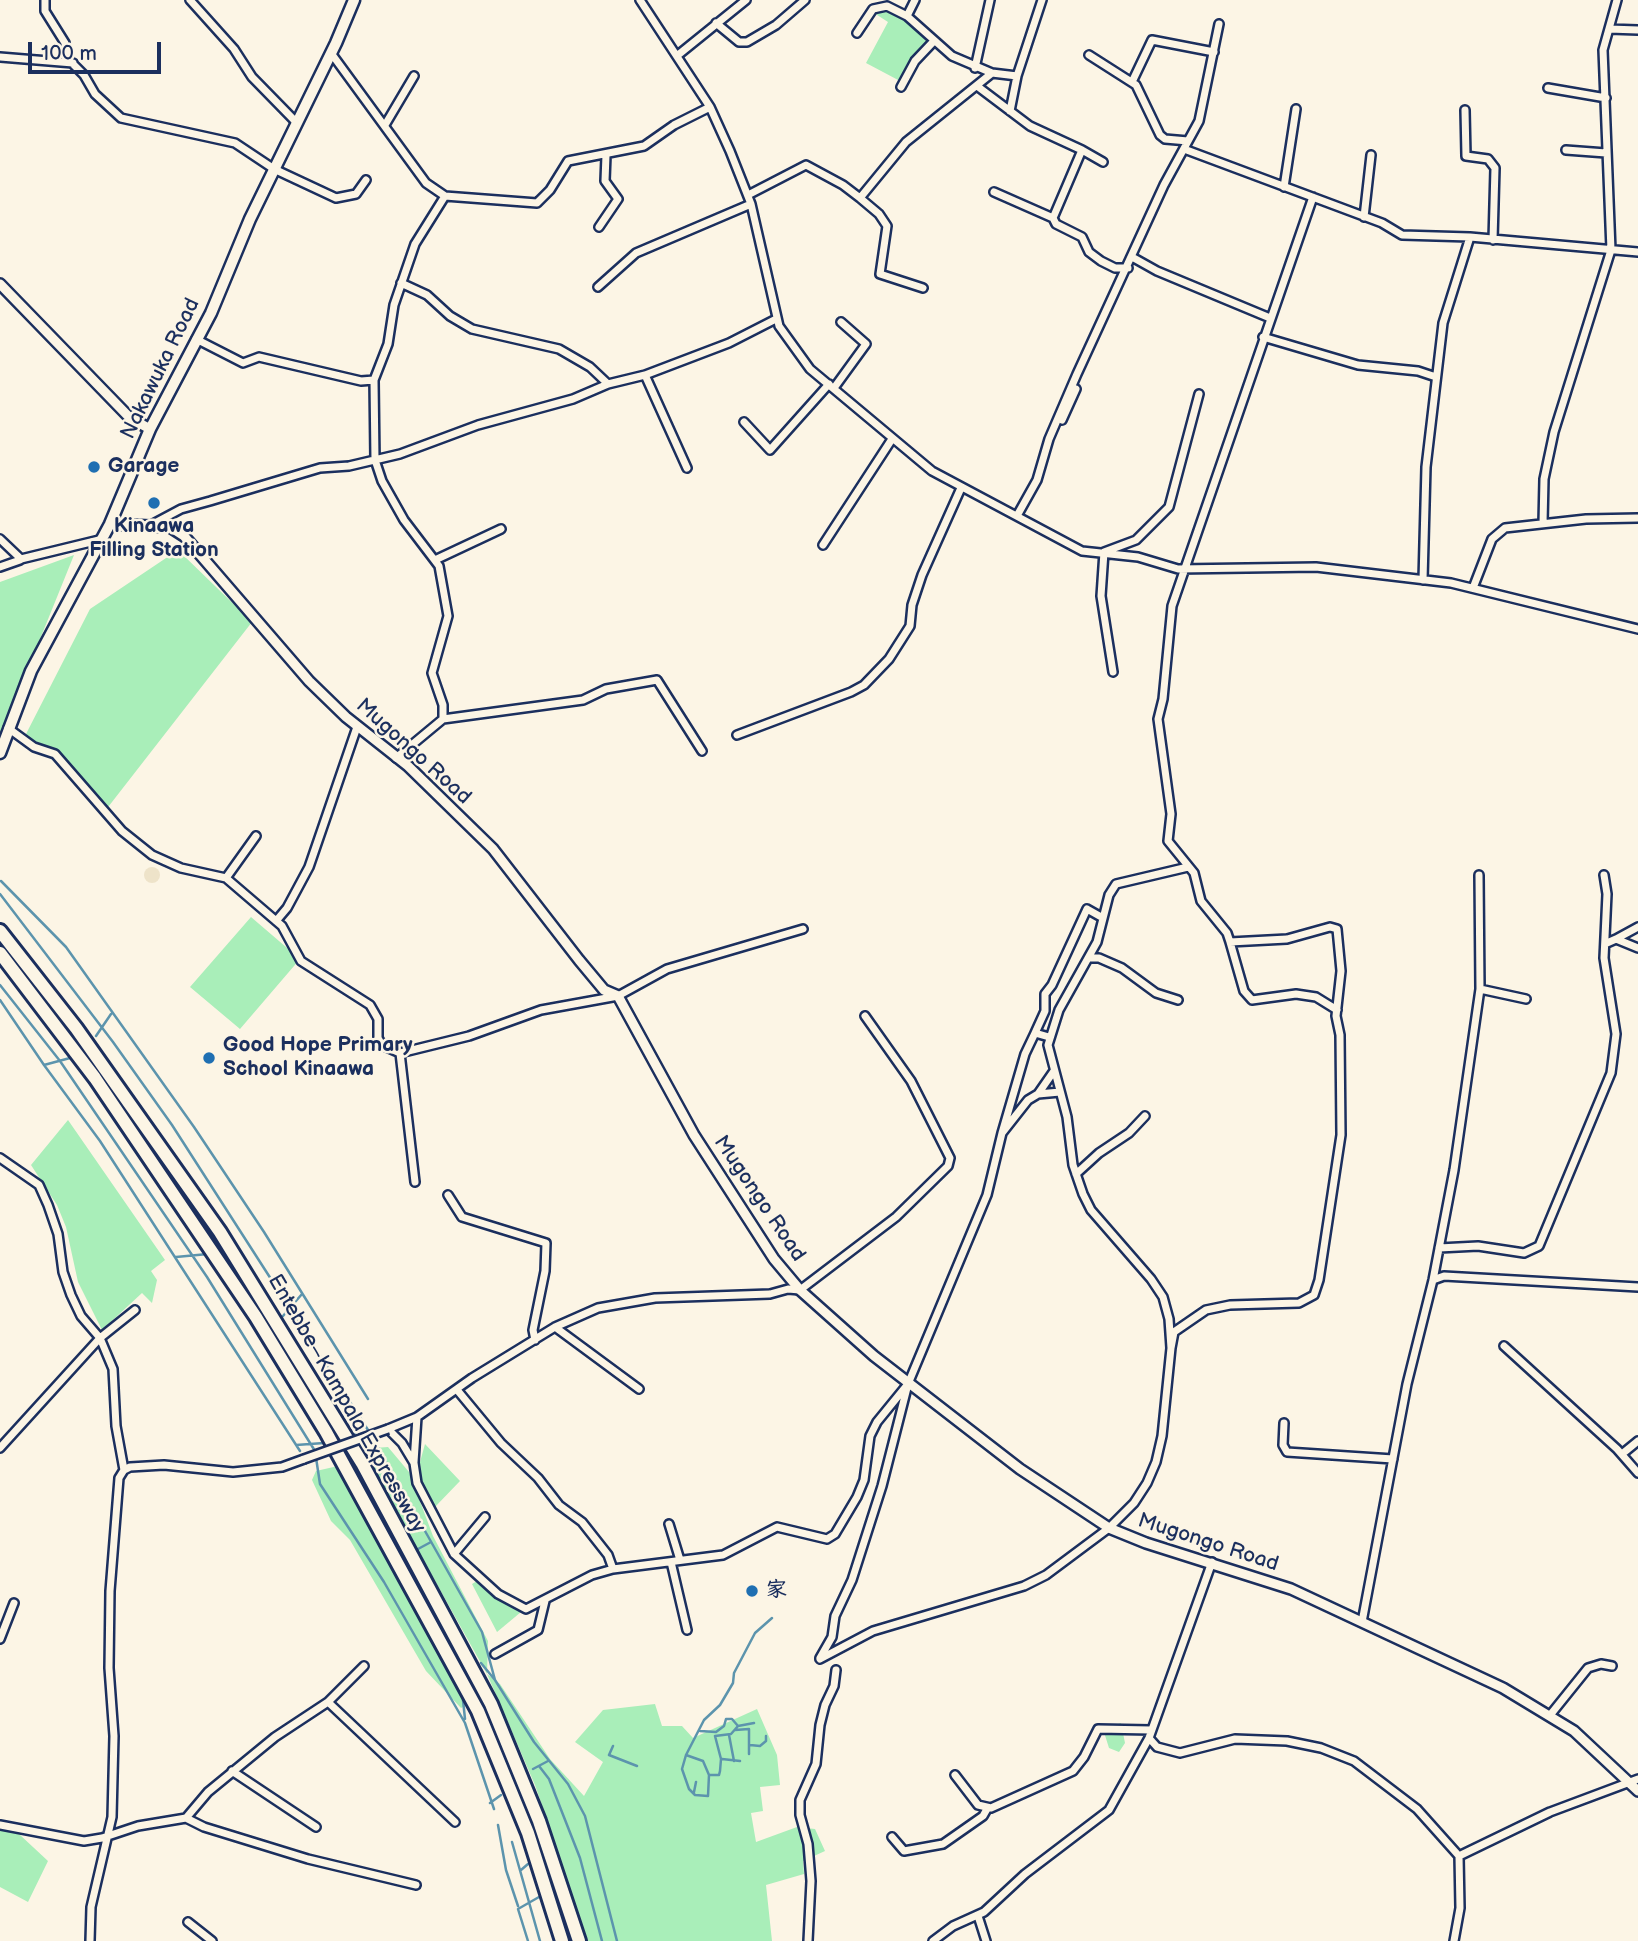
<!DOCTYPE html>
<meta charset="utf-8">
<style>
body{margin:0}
#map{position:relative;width:1638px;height:1941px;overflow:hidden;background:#fcf5e5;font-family:"Balsamiq Sans",sans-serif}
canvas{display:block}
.scale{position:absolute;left:28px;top:42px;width:133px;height:32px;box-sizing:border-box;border:4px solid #1b2f5e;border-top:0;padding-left:9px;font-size:21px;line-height:24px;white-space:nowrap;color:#1b2f5e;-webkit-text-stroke:5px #fcf5e5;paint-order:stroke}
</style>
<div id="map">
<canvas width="1638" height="1941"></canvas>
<div class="scale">100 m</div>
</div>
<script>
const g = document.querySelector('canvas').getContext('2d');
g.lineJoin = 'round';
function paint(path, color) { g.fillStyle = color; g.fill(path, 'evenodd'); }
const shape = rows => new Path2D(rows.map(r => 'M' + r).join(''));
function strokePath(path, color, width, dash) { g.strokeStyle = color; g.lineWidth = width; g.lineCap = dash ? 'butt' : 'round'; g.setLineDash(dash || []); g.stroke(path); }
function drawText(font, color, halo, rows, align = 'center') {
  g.font = font + ' "Balsamiq Sans","LXGW WenKai TC",sans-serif'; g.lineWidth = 5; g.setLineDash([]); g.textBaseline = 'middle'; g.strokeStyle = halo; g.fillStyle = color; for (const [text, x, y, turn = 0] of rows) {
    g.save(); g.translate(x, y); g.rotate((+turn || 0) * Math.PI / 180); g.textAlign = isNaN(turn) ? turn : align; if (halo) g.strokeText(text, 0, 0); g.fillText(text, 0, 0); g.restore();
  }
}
paint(shape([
 '144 875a8 8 0 1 1 16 0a8 8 0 1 1-16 0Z'
]), '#eee3c9');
paint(shape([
 [886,8,905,18,930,42,900,81,866,63,888,22,874,13],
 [178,550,252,622,105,811,26,734,90,609],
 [74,555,0,738,0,582],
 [251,917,300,959,240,1029,190,987],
 [68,1120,165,1260,151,1271,157,1280,152,1303,142,1293,102,1330,78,1282,66,1227,57,1205,31,1165],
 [425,1444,460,1481,434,1508,421,1484,420,1462],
 [388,1447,409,1472,433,1536,488,1641,487,1674,500,1684,550,1759,584,1796,603,1762,575,1742,603,1710,655,1704,662,1726,682,1726,693,1738,757,1709,777,1755,780,1785,760,1787,763,1811,751,1813,756,1842,797,1827,815,1829,825,1851,803,1861,804,1874,766,1885,772,1941,588,1941,535,1785,487,1674,367,1459,374,1448],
 [338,1466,462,1696,465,1706,461,1708,426,1671,350,1540,331,1521,312,1480,316,1471],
 [477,1581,497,1599,521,1612,497,1632,472,1584],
 [1121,1723,1125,1743,1119,1752,1109,1748,1103,1729],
 [0,1827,19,1834,48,1861,28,1902,0,1887]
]), '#a9eeb9');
strokePath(shape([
 [1,881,66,947,194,1127,264,1232,368,1399],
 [0,894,113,1042,172,1125,368,1430,482,1632,495,1680],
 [0,985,60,1061,207,1277,315,1451,320,1484,384,1582,465,1723,494,1809],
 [0,1000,44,1065],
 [96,1036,111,1014],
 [70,1058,44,1065,100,1141,300,1451],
 [176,1257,208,1254],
 [283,1316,302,1294],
 [355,1433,364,1423],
 [296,1445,324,1443],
 [418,1549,431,1542],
 [481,1663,495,1680,534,1742,568,1784,585,1816,617,1941],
 [463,1700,465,1719],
 [735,1730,749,1729,749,1754],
 [700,1731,716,1732,724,1726,726,1719,732,1719,738,1726,754,1723],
 [729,1735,734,1761],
 [750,1745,760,1746,766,1741,766,1736],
 [613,1746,609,1755,637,1766],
 [686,1755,703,1761,709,1775,708,1796,695,1795,689,1789,682,1769,686,1755,704,1720,720,1705,733,1683,734,1673,755,1633,772,1618],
 [722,1759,740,1761],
 [539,1766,549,1779,580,1858,602,1941],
 [533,1769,548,1761],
 [709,1775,719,1775,720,1771,721,1759,715,1736,731,1734,738,1726],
 [694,1792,696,1782],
 [490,1803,501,1795],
 [498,1825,506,1870,518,1906],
 [512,1842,540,1941],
 [521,1870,528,1864],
 [528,1941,518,1909,539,1897]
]), '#5c94ad', 2.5);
const minor = shape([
 [45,0,45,11,65,43,66,57,84,75,95,94,121,118,235,143,274,169,336,198,356,194,366,180],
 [190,0,234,49,252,77,296,122],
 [640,0,710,107,730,151,751,204,779,326,810,369,932,471,1082,551,1138,557,1178,569,1316,567,1451,583,1638,629],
 [907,16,915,0],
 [716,23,739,42,747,42,776,25,805,0],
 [1609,29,1638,30],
 [331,53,426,183,445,196,537,203,550,190,568,161,644,146,674,125,710,107],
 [678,55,746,0],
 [1089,55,1136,85,1160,135,1165,139,1188,141],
 [0,57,73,63],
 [975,68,990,0],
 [992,73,1017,76],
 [1132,82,1152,40,1214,52],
 [977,86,1030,126,1082,150,1053,218,1056,224,1082,237,1089,252,1101,261,1115,268,1128,268],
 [901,87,915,61,933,42],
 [1548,88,1606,98],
 [1465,110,1466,156,1488,159,1495,168,1493,240],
 [1010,111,1017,76,1042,0],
 [385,125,414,76],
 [1184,149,1382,223,1402,235,1470,237],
 [1082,150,1103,162],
 [1566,150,1606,153],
 [1284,187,1296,109],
 [994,192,1053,218],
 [748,195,806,165,843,185,860,198,906,142,992,73,952,56,907,16,887,6,873,9,857,33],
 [860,198,879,214,887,226,880,274,923,288],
 [1364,217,1371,155],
 [599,227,618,199,605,181,606,155],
 [1132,257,1157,271,1270,318],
 [401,283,427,295,450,316,472,329,559,349,590,367,608,384],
 [598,287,636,253,751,204],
 [1263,337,1358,365,1418,371,1436,377],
 [196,339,243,363,259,357,361,381,374,380,388,344,394,305,415,244,445,196],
 [645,375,687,468],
 [374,380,375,460,382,481,404,520,439,566,448,616,432,673,443,705,443,719],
 [834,388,866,344,841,322],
 [1062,420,1076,389],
 [744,422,770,450,829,384],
 [1018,514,1037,480,1049,439,1077,374,1164,185,1199,121,1219,24],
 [1543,523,1544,479,1554,432,1611,250,1603,50,1617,0],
 [151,525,181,509,210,501,320,468,349,466,400,454,478,425,573,399,608,384,645,375,729,343,776,319],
 [0,539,21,559,99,540],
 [823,545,892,439],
 [435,560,501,529],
 [0,567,20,560],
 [1423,580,1426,467,1443,323,1470,237,1638,252],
 [1473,588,1492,539,1505,528,1586,519,1638,518],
 [1113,672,1101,596,1104,552,1136,540,1169,507,1199,394],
 [8,728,34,747,55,754,122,831,152,855,181,868,226,878,282,926,301,961,370,1005,378,1019,378,1038,382,1045,400,1053],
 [737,735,851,692,864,685,889,659,910,626,912,605,922,575,961,488],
 [396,758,443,719,583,700,606,689,657,680,702,751],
 [226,878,256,836],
 [276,921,287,908,309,867,357,727],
 [1616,939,1638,927],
 [1230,942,1244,991,1252,1000,1296,994,1316,997,1337,1010],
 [1607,943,1616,939,1638,948],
 [1090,958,1099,958,1122,968,1156,993,1178,1000],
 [1480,989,1526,999],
 [865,1016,911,1081,950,1158,948,1166,896,1217,800,1290,788,1289,770,1294,655,1298,598,1308,555,1327,472,1378,417,1417,388,1429,402,1443,414,1463,417,1483,454,1554,498,1594,526,1609,592,1575,613,1569,723,1555,777,1527,827,1539,835,1534,857,1497,864,1480,870,1436,877,1422,908,1384],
 [1035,1033,1045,1011,1045,994,1052,985,1087,909,1103,918],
 [1049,1037,1035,1033,1025,1054,1002,1133,1028,1100,1038,1094,1060,1092],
 [1038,1094,1054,1071],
 [0,1158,39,1185,48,1205,58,1234,63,1272,71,1295,81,1316,100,1338,113,1369,116,1426,124,1470],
 [1076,1174,1099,1153,1129,1133,1145,1116],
 [415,1182,400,1053,469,1036,541,1010,618,996,667,969,803,929],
 [448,1195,462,1217,546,1243,545,1271,533,1330,535,1340],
 [1439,1248,1478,1246,1524,1253,1539,1246,1611,1073,1616,1034,1604,958,1607,894,1604,875],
 [1433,1280,1444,1276,1638,1287],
 [555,1327,639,1389],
 [1504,1346,1617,1449,1638,1473],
 [1171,1348,1174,1332,1206,1310,1230,1305,1299,1303,1314,1295,1319,1280,1341,1135,1340,1035,1336,1016,1341,971,1337,929,1330,927,1287,939,1230,942,1227,933,1201,901,1194,873,1168,841,1171,814,1158,719,1163,699,1172,606,1313,197],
 [458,1391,501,1443,538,1478,559,1505,582,1522,608,1555,613,1569],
 [1284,1423,1283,1445,1287,1452,1393,1459],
 [0,1448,100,1338,135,1310],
 [1622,1454,1638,1441],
 [414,1462,417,1417],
 [669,1524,680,1560],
 [454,1554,485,1517],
 [671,1562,687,1630],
 [1362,1622,1407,1384,1433,1280,1454,1170,1480,989,1479,875],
 [0,1639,14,1603],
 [495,1654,538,1630,545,1601],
 [820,1658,832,1637,835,1616,852,1580,882,1486,908,1384,987,1195,1002,1133],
 [820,1659,873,1631,1024,1586,1046,1575,1109,1528,1134,1503,1147,1483,1156,1462,1162,1436,1171,1348,1169,1319,1163,1297,1151,1279,1091,1210,1083,1194,1073,1165,1067,1117,1048,1045,1059,1010,1097,942,1109,895,1116,884,1188,867],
 [328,1702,455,1822],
 [1551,1714,1588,1668,1601,1664,1612,1666],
 [1149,1738,1157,1747,1180,1753,1235,1739,1287,1741,1321,1748,1354,1761,1417,1809,1459,1856,1460,1908,1454,1941],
 [232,1771,316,1827],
 [955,1775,978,1805,991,1808,1073,1771,1084,1757,1098,1729,1151,1730],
 [186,1818,204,1827,308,1859,416,1885],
 [0,1825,84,1841,102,1838,138,1826,186,1818,208,1792,275,1737,328,1702,364,1666],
 [892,1837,904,1851,943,1844,983,1816,987,1809],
 [1459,1856,1550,1812,1638,1779],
 [978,1916,986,1941],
 [188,1922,212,1941],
 [90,1941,91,1907,112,1817,114,1736,109,1668,110,1591,119,1478,124,1470,130,1467,164,1465,233,1472,282,1467,304,1459],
 [808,1941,811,1881,808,1844,800,1815,800,1800,816,1764,820,1725,825,1705,834,1686,836,1670],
 [933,1941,953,1926,984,1912,1025,1874,1109,1810,1149,1738,1212,1562]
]);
const tertiary = shape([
 [0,284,130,418,150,429],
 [110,524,170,527,184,536,309,681,346,717,408,766,493,849,579,960,604,990,618,996,694,1135,774,1259,800,1290,874,1356,1020,1469,1109,1528,1146,1543,1291,1589,1503,1688,1574,1731,1638,1791]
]);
const secondary = shape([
 [0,753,31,671,110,524,150,429,211,313,250,219,336,43,354,0]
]);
const motorway = shape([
 [0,931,76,1028,220,1232,362,1463,491,1704,539,1821,579,1941],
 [0,953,95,1078,256,1317,326,1432,478,1711,528,1833,562,1941]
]);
strokePath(minor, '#1b2f5e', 12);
strokePath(tertiary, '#1b2f5e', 14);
strokePath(secondary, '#1b2f5e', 15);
strokePath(motorway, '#1b2f5e', 18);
strokePath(minor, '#fcf5e5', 7);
strokePath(tertiary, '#fcf5e5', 9);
strokePath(secondary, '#fcf5e5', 10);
strokePath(motorway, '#fcf5e5', 12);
const minorBridge = shape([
 [304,1459,388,1429]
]);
strokePath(minorBridge, '#1b2f5e', 12, []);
strokePath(minorBridge, '#fcf5e5', 7);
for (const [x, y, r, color] of [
 [94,467,7,"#1f6fb2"],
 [154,503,7,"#1f6fb2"],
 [209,1058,7,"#1f6fb2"],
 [752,1591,7,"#1f6fb2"]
]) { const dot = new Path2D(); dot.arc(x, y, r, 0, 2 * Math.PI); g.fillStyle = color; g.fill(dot); strokePath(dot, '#fcf5e5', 2.5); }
drawText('21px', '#1b2f5e', '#fcf5e5', [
 ["Nakawuka Road",161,369,-64],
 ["Mugongo Road",413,752,42],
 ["Mugongo Road",759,1199,56],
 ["Entebbe–Kampala Expressway",346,1404,60],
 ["Mugongo Road",1208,1543,18]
]);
drawText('bold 21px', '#1b2f5e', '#fcf5e5', [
 ["Garage",108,467],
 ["Kinaawa",154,527,"center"],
 ["Filling Station",154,551,"center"],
 ["Good Hope Primary",223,1046],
 ["School Kinaawa",223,1070],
 ["家",766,1591]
], 'left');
</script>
